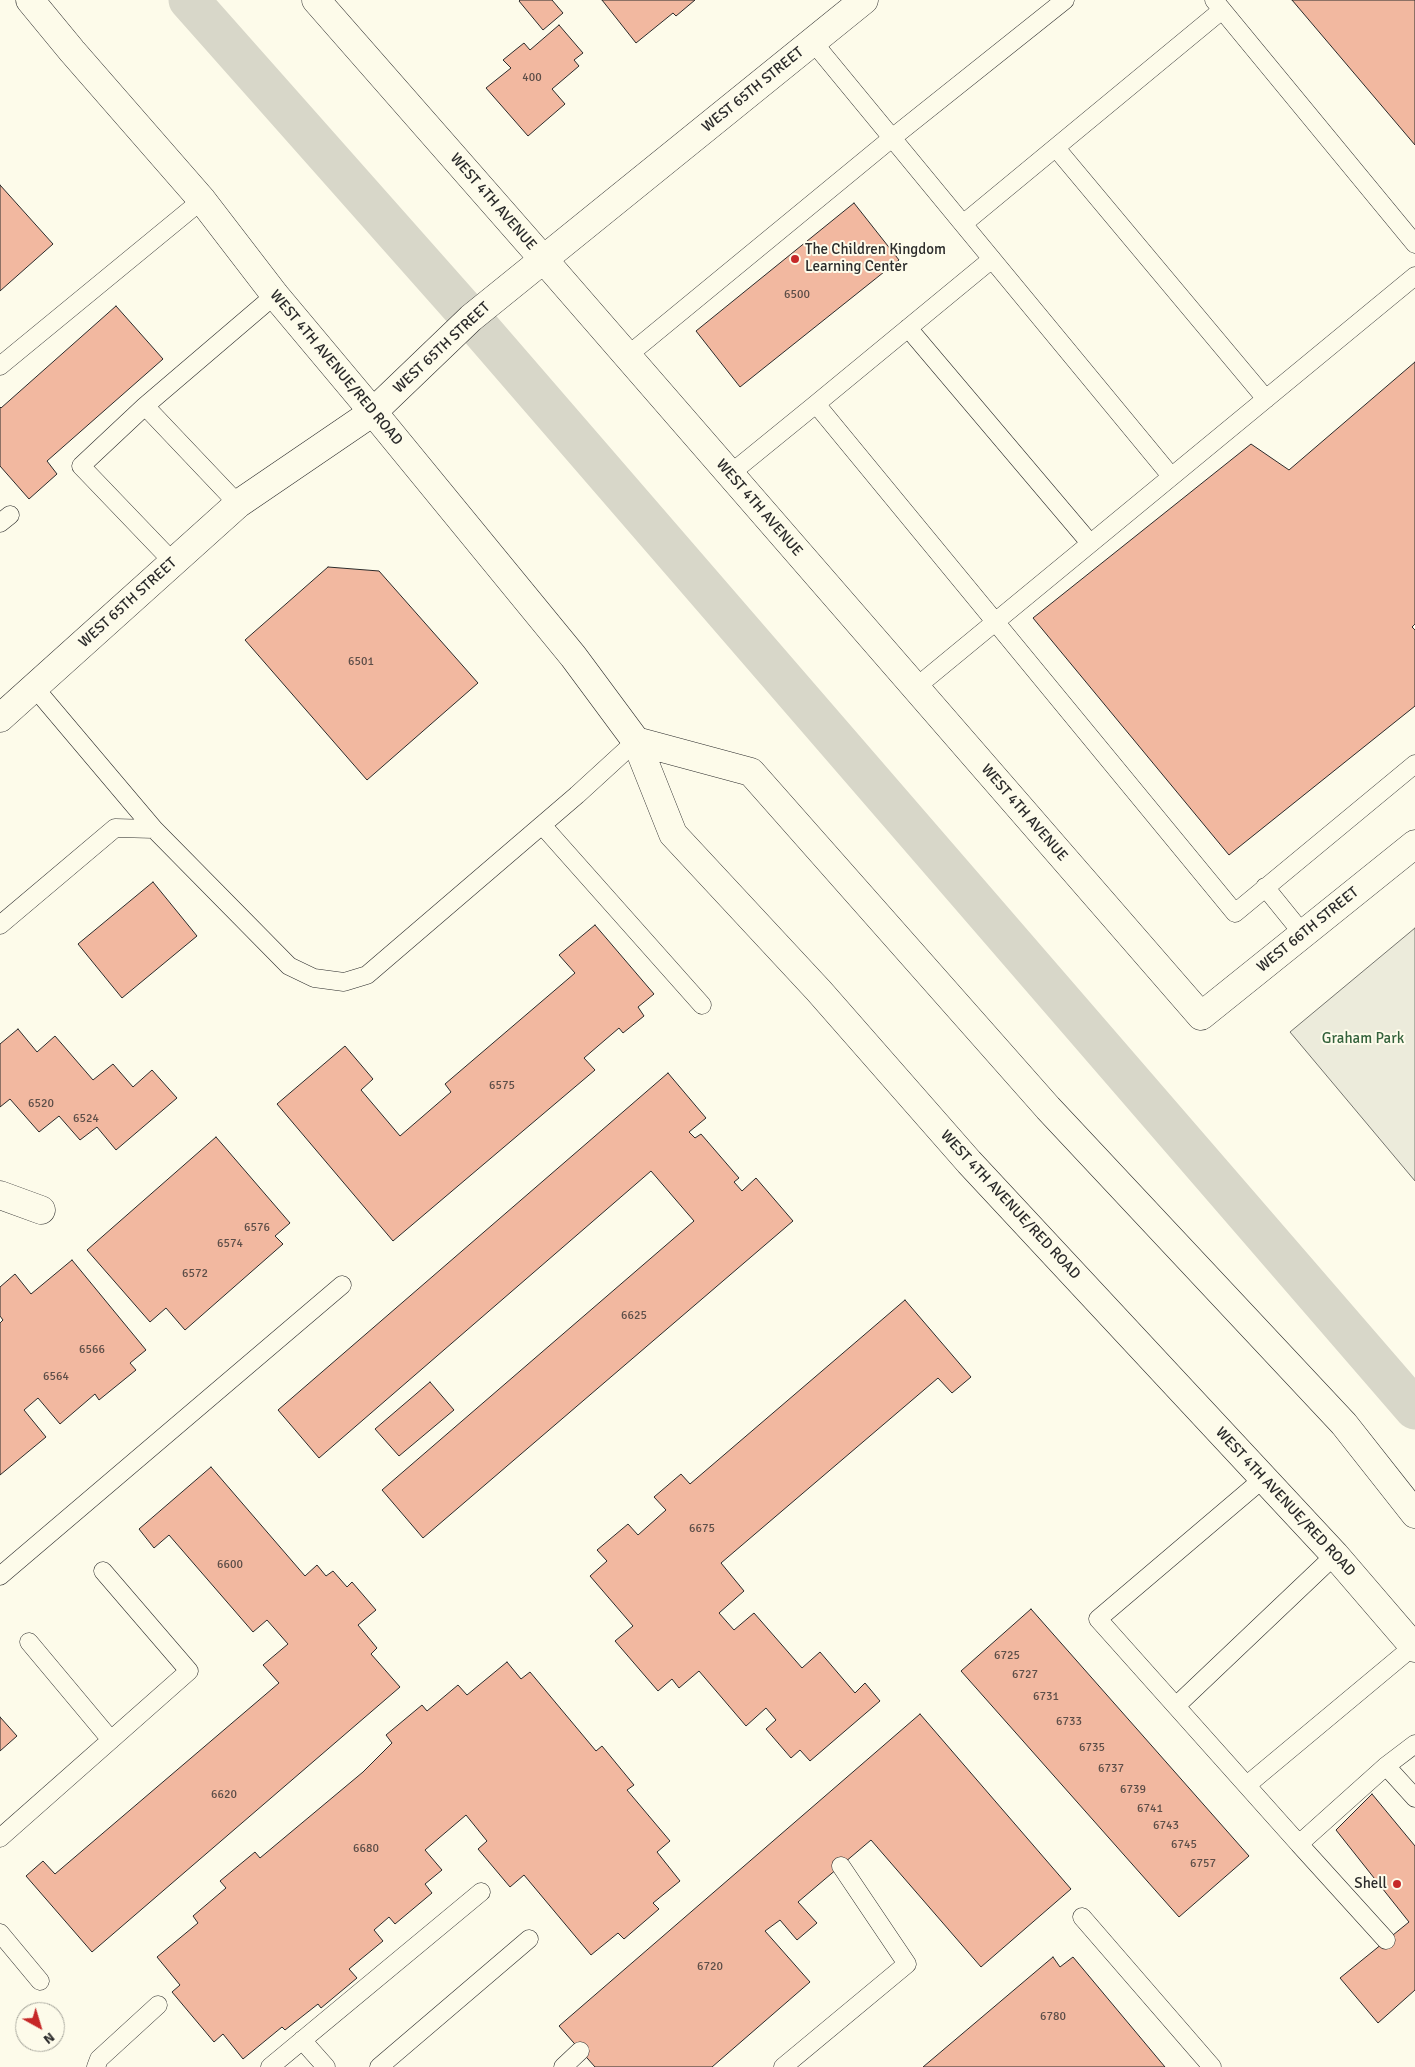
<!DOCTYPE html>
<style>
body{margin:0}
#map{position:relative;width:1415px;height:2067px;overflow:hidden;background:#fdfbea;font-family:Signika,sans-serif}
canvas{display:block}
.north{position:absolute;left:15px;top:2002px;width:50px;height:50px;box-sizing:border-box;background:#fdfbea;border:1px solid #a9a89e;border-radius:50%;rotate:141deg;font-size:14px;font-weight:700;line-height:20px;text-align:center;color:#2b2b2b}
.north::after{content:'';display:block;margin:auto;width:18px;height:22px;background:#c62828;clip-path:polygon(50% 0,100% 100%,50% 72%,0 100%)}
</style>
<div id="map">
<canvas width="1415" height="2067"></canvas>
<div class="north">N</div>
</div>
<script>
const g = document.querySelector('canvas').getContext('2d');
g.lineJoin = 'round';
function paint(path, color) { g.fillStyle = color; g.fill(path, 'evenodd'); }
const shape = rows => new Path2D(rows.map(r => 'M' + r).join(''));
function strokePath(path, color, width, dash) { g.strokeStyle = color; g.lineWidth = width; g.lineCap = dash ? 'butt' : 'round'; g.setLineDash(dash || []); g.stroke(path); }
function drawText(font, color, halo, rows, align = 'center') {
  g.font = font + ' Signika,sans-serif'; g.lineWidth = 4; g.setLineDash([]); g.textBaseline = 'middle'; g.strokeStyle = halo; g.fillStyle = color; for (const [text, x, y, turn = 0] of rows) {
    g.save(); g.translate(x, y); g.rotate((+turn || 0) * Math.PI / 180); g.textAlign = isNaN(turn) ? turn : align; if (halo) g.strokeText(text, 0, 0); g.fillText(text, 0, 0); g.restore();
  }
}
const green = shape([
 [1415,928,1415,1181,1290,1032,1415,928]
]);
paint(green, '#ecebdb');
strokePath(green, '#74746e', 1);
strokePath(shape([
 [189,0,471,318,1415,1409]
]), '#d8d7c9', 41);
const building = shape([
 [520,0,552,0,563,13,543,30,519,1,520,0],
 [602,0,695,0,676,16,673,13,636,43,602,0],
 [1292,0,1415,0,1415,145,1292,0],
 [559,25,583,53,574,60,579,66,552,89,565,104,528,136,486,88,511,68,503,60,514,51,524,43,530,50,559,25],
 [0,185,53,244,0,291,0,185],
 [854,203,899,260,740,387,696,331,854,203],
 [116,306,163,359,47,461,57,474,29,499,0,466,0,407,1,408,116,306],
 [1415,362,1415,624,1412,627,1415,630,1415,706,1229,855,1033,618,1251,444,1289,470,1415,362],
 [328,567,379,571,478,683,367,780,245,640,328,567],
 [153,882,197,936,122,998,78,944,153,882],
 [595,925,654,994,638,1007,644,1016,623,1033,619,1028,584,1058,595,1070,393,1241,277,1104,345,1046,373,1079,361,1090,400,1136,451,1092,445,1084,575,973,559,955,595,925],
 [18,1029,37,1052,55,1036,93,1080,113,1064,133,1087,152,1070,177,1098,116,1150,97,1127,80,1140,59,1116,39,1132,10,1099,0,1107,0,1044,18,1029],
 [668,1073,706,1118,689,1132,695,1138,701,1134,739,1178,734,1182,742,1191,756,1178,793,1221,423,1538,382,1490,694,1221,651,1171,319,1458,278,1410,668,1073],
 [216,1137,290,1223,275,1236,283,1244,185,1330,166,1308,150,1322,87,1250,216,1137],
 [72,1260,146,1350,130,1363,136,1370,99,1400,95,1394,60,1424,38,1398,24,1410,46,1437,0,1475,0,1323,3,1320,0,1316,0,1287,15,1274,31,1294,72,1260],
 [905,1300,971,1377,952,1393,938,1378,721,1563,744,1591,719,1613,734,1630,754,1613,802,1668,820,1652,855,1693,865,1683,880,1701,810,1761,800,1750,791,1758,766,1729,776,1720,766,1708,746,1726,699,1671,679,1688,672,1679,658,1691,615,1641,633,1626,590,1576,607,1561,597,1550,628,1524,638,1535,666,1510,654,1497,681,1474,690,1484,905,1300],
 [430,1382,454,1410,399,1456,375,1429,430,1382],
 [211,1467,305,1576,317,1565,326,1576,333,1571,347,1587,352,1582,376,1610,358,1625,377,1648,371,1654,400,1687,92,1952,26,1876,43,1861,55,1874,279,1683,263,1665,288,1644,267,1620,253,1632,169,1535,154,1548,139,1529,211,1467],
 [1031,1609,1249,1856,1179,1917,961,1671,1031,1609],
 [507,1662,521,1679,530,1672,596,1751,602,1746,634,1785,627,1790,670,1841,657,1852,680,1881,653,1903,659,1909,624,1939,618,1933,591,1955,524,1875,510,1887,478,1849,487,1841,466,1815,425,1850,442,1870,425,1884,432,1893,395,1924,389,1917,374,1930,383,1941,349,1969,357,1978,321,2008,318,2004,285,2030,282,2027,243,2059,223,2034,214,2042,172,1992,180,1985,157,1957,198,1923,193,1916,226,1888,220,1881,255,1852,260,1858,363,1772,392,1743,386,1735,422,1705,427,1711,458,1685,467,1695,507,1662],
 [920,1714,1071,1889,981,1967,871,1840,798,1902,817,1923,797,1940,780,1920,765,1931,810,1982,712,2067,595,2067,559,2026,920,1714],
 [0,1717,17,1736,0,1751,0,1717],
 [1372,1794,1415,1846,1415,1990,1378,2023,1340,1978,1409,1922,1336,1830,1372,1794],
 [1053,1957,1060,1967,1073,1957,1165,2067,923,2067,1053,1957]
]);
paint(building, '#f2b8a0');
strokePath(building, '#2b2b2b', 1);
const lane = shape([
 [1214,0,1415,244],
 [813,42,963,224],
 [1056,148,1266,399],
 [908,328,1090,543],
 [627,356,892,138,1065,0],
 [0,366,202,200],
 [816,404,992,259],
 [145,406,238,504],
 [730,474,816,404,1235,913,1415,764],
 [1171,476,963,224,1222,10],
 [0,523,10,515],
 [173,562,81,466,145,406,275,295],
 [34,687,154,829],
 [915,688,1415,276],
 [542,825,702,1005],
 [1265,887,1303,934],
 [0,925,115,828,154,829,289,966,314,978,344,982,367,975,577,795,636,741],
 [1264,1478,1098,1619,1299,1844,1386,1766,1415,1744],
 [0,1576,342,1285],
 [29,1642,111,1740],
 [1176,1706,1335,1555],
 [1386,1766,1415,1798],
 [1247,1785,1415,1645],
 [0,1838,189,1671,103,1571],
 [1299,1844,1386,1940],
 [1082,1917,1212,2067],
 [0,1933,40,1981],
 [302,2040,326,2067],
 [96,2067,99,2059,158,2005],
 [270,2067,481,1892],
 [379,2067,529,1939],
 [563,2067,580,2051],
 [783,2067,907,1964,841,1866]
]);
const street = shape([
 [316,0,544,260,1201,1016,1415,844],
 [373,412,471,318,864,0],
 [0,1195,41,1210]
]);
const secondary = shape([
 [0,718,238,504,373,412]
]);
const primary = shape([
 [30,0,72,51,202,200,275,295,373,412,573,656,636,741,673,834,819,991,969,1162,1335,1555,1415,1648],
 [636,741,751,772,1048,1108,1344,1424,1415,1514]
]);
strokePath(lane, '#2b2b2b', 19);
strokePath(street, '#2b2b2b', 29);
strokePath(secondary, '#2b2b2b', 29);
strokePath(primary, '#2b2b2b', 29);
strokePath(lane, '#fdfbea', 18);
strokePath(street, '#fdfbea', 28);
strokePath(secondary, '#fdfbea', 28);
strokePath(primary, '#fdfbea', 28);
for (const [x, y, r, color] of [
 [795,259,5,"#c62828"],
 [1397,1884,5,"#c62828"]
]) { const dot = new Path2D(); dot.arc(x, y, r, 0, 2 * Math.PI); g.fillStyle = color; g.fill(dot); strokePath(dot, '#fdfbea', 2); }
drawText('12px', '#5d4e48', null, [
 ["400",532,78],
 ["6500",797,295],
 ["6501",361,662],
 ["6575",502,1086],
 ["6520",41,1104],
 ["6524",86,1119],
 ["6576",257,1228],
 ["6574",230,1244],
 ["6572",195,1274],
 ["6625",634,1316],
 ["6566",92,1350],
 ["6564",56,1377],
 ["6675",702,1529],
 ["6600",230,1565],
 ["6725",1007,1656],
 ["6727",1025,1675],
 ["6731",1046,1697],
 ["6733",1069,1722],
 ["6735",1092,1748],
 ["6737",1111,1769],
 ["6739",1133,1790],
 ["6620",224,1795],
 ["6741",1150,1809],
 ["6743",1166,1826],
 ["6745",1184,1845],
 ["6680",366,1849],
 ["6757",1203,1864],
 ["6720",710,1967],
 ["6780",1053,2017]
]);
drawText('15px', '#2b2b2b', '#fdfbea', [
 ["WEST 65TH STREET",753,90,-39],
 ["WEST 4TH AVENUE",493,202,49],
 ["WEST 65TH STREET",442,348,-43],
 ["WEST 4TH AVENUE/RED ROAD",336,368,50],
 ["WEST 4TH AVENUE",759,508,49],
 ["WEST 65TH STREET",128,603,-42],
 ["WEST 4TH AVENUE",1024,813,49],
 ["WEST 66TH STREET",1308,930,-39],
 ["WEST 4TH AVENUE/RED ROAD",1010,1205,47],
 ["WEST 4TH AVENUE/RED ROAD",1285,1502,47]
]);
drawText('15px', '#2b2b2b', '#fdfbea', [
 ["The Children Kingdom",805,250],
 ["Learning Center",805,267],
 ["Shell",1387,1884,"right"]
], 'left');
drawText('15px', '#34623c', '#fdfbea', [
 ["Graham Park",1363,1039]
]);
</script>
